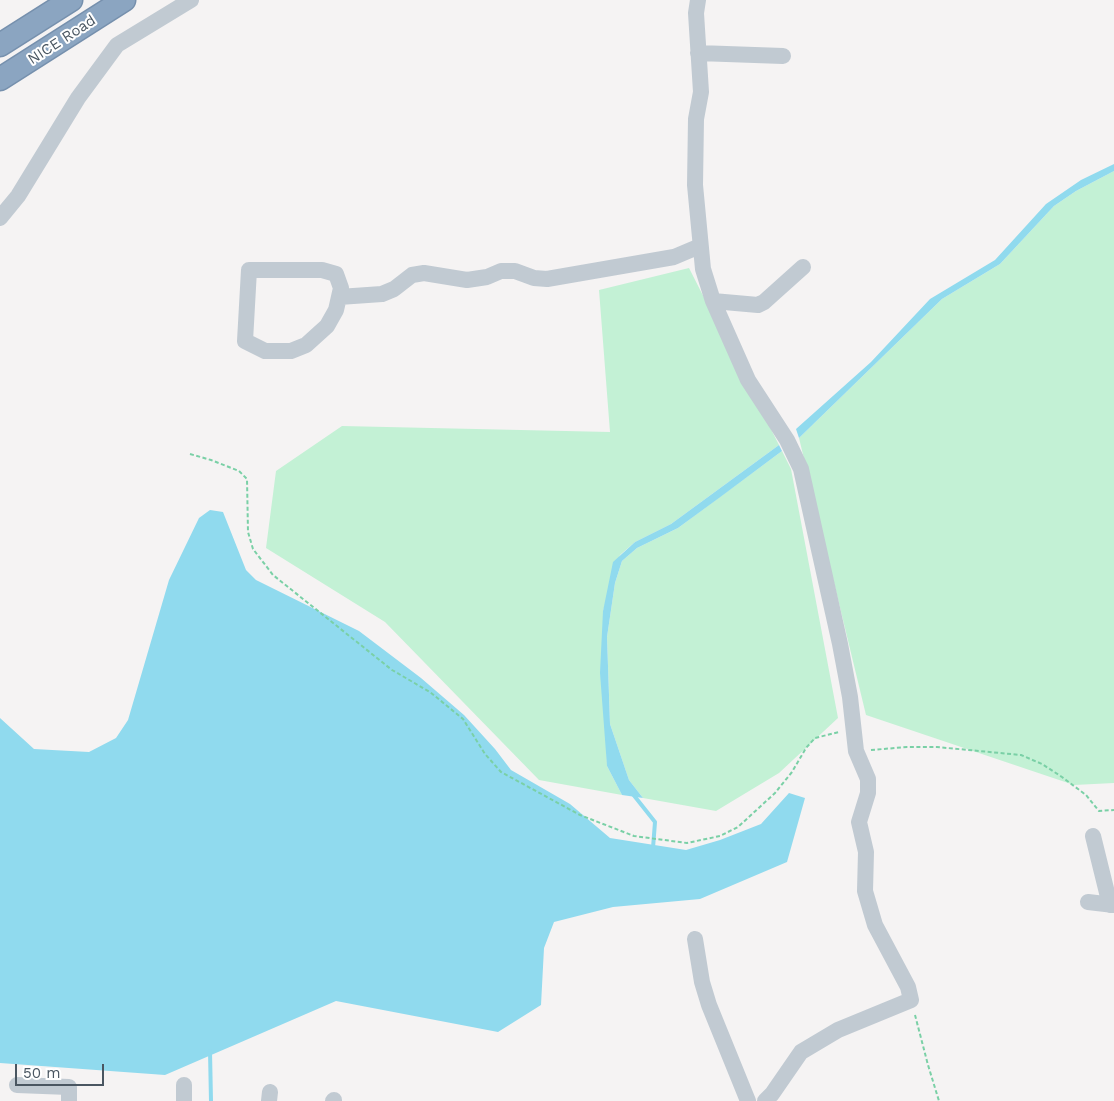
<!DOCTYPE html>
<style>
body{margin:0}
#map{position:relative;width:1114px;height:1101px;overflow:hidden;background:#f5f3f3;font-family:"Work Sans",sans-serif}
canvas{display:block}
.scale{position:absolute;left:15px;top:1064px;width:89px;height:22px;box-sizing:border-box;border:2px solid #4a5661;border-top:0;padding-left:6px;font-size:15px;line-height:18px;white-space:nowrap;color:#4a5661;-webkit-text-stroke:4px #fff;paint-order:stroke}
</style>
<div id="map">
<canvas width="1114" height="1101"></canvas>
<div class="scale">50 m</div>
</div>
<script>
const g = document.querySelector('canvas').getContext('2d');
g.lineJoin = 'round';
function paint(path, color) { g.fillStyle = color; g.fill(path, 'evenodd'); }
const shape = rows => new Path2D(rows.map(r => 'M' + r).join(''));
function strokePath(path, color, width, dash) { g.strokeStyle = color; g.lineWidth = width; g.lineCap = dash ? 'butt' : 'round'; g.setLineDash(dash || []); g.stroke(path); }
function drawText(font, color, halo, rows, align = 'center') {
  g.font = font + ' "Work Sans",sans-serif'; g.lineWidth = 4; g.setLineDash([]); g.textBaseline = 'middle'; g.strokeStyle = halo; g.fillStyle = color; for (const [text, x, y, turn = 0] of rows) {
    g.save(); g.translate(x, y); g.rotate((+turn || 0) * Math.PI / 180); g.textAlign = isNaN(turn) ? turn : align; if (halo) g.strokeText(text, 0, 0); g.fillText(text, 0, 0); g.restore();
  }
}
paint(shape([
 [1114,171,1114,783,1074,785,866,715,799,438,942,299,1000,264,1054,206,1076,191],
 [689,268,779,445,671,524,635,542,620,555,603,611,607,766,622,795,539,780,385,622,266,548,276,471,342,426,610,432,599,290],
 [782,451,791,469,838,718,779,773,716,811,643,798,629,780,610,724,607,637,615,583,622,561,637,548,678,528]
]), '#c3f1d5');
paint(shape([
 [1114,164,1114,171,1076,191,1054,206,1000,264,942,299,799,438,796,429,871,362,930,299,995,260,1046,204,1081,180],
 [779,445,782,451,719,498,678,528,637,548,622,561,615,583,607,637,610,724,629,780,643,798,622,795,607,766,600,673,603,611,613,562,635,542,671,524],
 [210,510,223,512,246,570,256,580,359,631,421,678,464,715,495,749,511,770,570,804,610,838,686,850,720,840,761,824,789,793,805,798,787,862,700,899,613,907,554,922,544,948,541,1005,498,1032,336,1001,165,1075,0,1063,0,718,34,749,89,752,116,738,128,720,169,580,199,518]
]), '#90daee');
strokePath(shape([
 [632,793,655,822,653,848],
 [210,1051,211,1101]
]), '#90daee', 4);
const highway = shape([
 [0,45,71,0],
 [0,79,124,0]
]);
strokePath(highway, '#7690ad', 25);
strokePath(shape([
 [190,454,211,460,239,471,247,479,248,532,253,549,273,575,392,670,430,692,463,719,485,754,501,772,580,815,634,836,687,843,720,836,738,827,775,793,792,772,806,748,815,738,839,732],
 [871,750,907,747,937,747,1021,755,1042,764,1062,777,1086,795,1099,811,1114,810],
 [915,1015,928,1065,939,1101]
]), '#7ad0a6', 2, [4, 2.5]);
strokePath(shape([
 [698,0,696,13,701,92,696,119,695,185,703,269,713,301,748,380,787,440,801,469,840,644,850,697,856,751,868,779,868,793,859,822,866,852,865,891,875,925,908,987,911,1000,838,1030,801,1052,772,1094,765,1101],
 [698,53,783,56],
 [0,218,18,196,78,98,117,45,191,0],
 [249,270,322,270,336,274,341,288,336,310,327,326,306,345,291,351,265,351,245,341,249,270],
 [339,297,382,294,394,289,412,275,424,273,467,280,487,277,501,271,515,271,534,278,547,279,674,257,700,246],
 [713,301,758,305,764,302,803,267],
 [1093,836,1110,905],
 [1088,902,1114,905],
 [695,939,702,982,709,1005,748,1101],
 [17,1085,69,1087,69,1101],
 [184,1085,184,1101],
 [269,1101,270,1092],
 [333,1101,334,1100]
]), '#c1cad2', 16);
strokePath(highway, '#8ba5c1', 22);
drawText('15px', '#4a5661', '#fff', [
 ["NICE Road",62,40,-33]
]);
</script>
